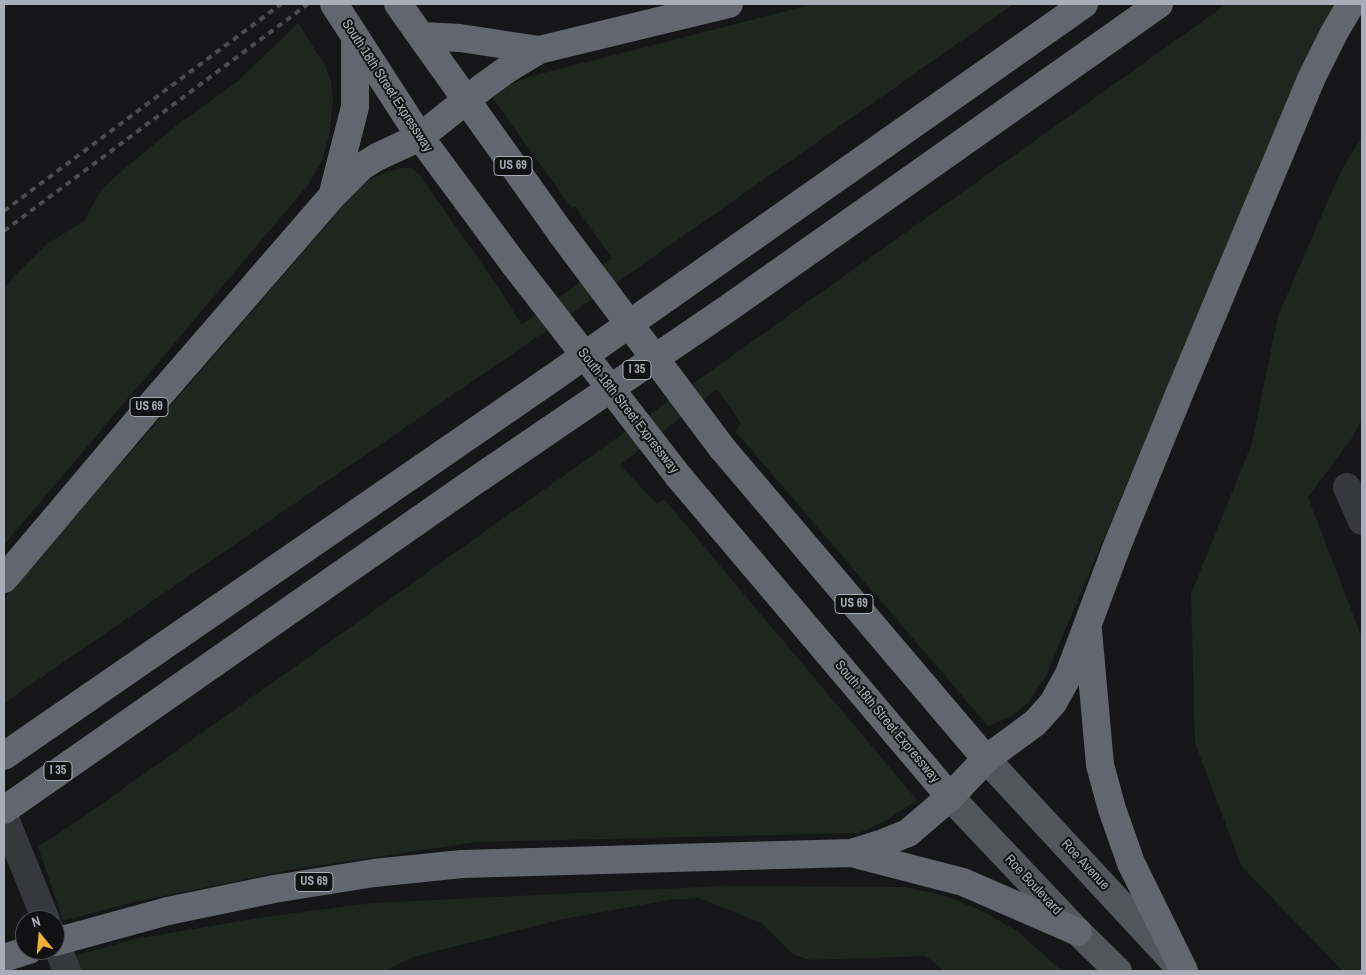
<!DOCTYPE html>
<style>
body{margin:0}
#map{position:relative;width:1366px;height:975px;overflow:hidden;background:#161618;font-family:"Archivo Narrow",sans-serif}
canvas{display:block}
.frame{position:absolute;inset:0;border:5px solid #a8adb8;pointer-events:none}
.north{position:absolute;left:15px;top:910px;width:50px;height:50px;box-sizing:border-box;background:#111113;border:1px solid #4d4f55;border-radius:50%;rotate:343deg;font-size:14px;font-weight:700;line-height:20px;text-align:center;color:#a8adb8}
.north::after{content:'';display:block;margin:auto;width:18px;height:22px;background:#f2b134;clip-path:polygon(50% 0,100% 100%,50% 72%,0 100%)}
</style>
<div id="map">
<canvas width="1366" height="975"></canvas>
<div class="frame"></div>
<div class="north">N</div>
</div>
<script>
const g = document.querySelector('canvas').getContext('2d');
g.lineJoin = 'round';
function paint(path, color) { g.fillStyle = color; g.fill(path, 'evenodd'); }
const shape = rows => new Path2D(rows.map(r => 'M' + r).join(''));
function strokePath(path, color, width, dash) { g.strokeStyle = color; g.lineWidth = width; g.lineCap = dash ? 'butt' : 'round'; g.setLineDash(dash || []); g.stroke(path); }
function drawText(font, color, halo, rows, align = 'center') {
  g.font = font + ' "Archivo Narrow",sans-serif'; g.lineWidth = 4; g.setLineDash([]); g.textBaseline = 'middle'; g.strokeStyle = halo; g.fillStyle = color; for (const [text, x, y, turn = 0] of rows) {
    g.save(); g.translate(x, y); g.rotate((+turn || 0) * Math.PI / 180); g.textAlign = isNaN(turn) ? turn : align; if (halo) g.strokeText(text, 0, 0); g.fillText(text, 0, 0); g.restore();
  }
}
paint(shape([
 [814,4,1014,4,639,267,4,703,4,599,349,199,369,180,386,172,402,168,411,168,419,174,498,287,522,325,612,258,575,206,571,207,491,96,514,83,532,76],
 [1227,4,1340,4,1280,121,1045,678,1028,703,1012,716,988,726,735,431,741,423,717,389,620,465,657,504,664,499,917,800,887,820,859,833,476,842,296,869,134,902,63,921,38,847,82,818],
 [298,23,326,67,331,82,333,101,329,136,322,161,308,185,4,545,4,290,15,275,47,244,84,221,101,190,124,169,176,126,238,81],
 [1362,137,1362,418,1352,438,1308,497,1362,638,1362,971,1343,971,1242,867,1195,743,1191,594,1252,443,1278,316,1341,171],
 [723,886,905,887,946,896,986,913,1017,931,1062,971,945,971,925,956,811,960,794,955,761,923,699,898,669,900,563,919,413,957,385,971,78,971,74,956,135,939,264,917,373,903]
]), '#1e261f');
strokePath(shape([
 [1347,487,1362,521],
 [4,816,46,920],
 [55,941,67,971]
]), '#37383d', 28);
strokePath(shape([
 [986,759,1177,965],
 [950,797,1078,932,1118,971]
]), '#53555c', 28);
strokePath(shape([
 [334,4,420,137,514,264],
 [398,4,561,233],
 [422,36,460,38,539,50],
 [333,193,355,107,355,38],
 [722,448,986,759],
 [679,477,950,797],
 [4,579,145,412,333,195,361,167,377,157,420,137,484,86,509,68,539,50,729,4],
 [1088,630,1100,765,1112,809,1131,863,1184,971],
 [4,756,554,377,1084,4],
 [4,810,469,485,727,309,1159,4],
 [851,853,883,843,908,833,950,797,986,759,1035,723,1053,703,1069,674,1117,546,1180,392,1312,77,1334,33,1351,4],
 [168,911,274,889,374,873,462,864,851,853,963,882,1078,932],
 [4,958,29,950]
]), '#63666e', 28);
strokePath(shape([
 [4,211,281,4],
 [4,231,308,4]
]), '#4a4c52', 4, [6, 5]);
strokePath(shape([
 [561,233,722,448],
 [514,264,679,477],
 [55,942,168,911]
]), '#63666e', 28);
for (const [x, y, w] of [
 [513,166,38],
 [637,370,28],
 [149,407,38],
 [854,604,38],
 [58,771,28],
 [314,882,38]
]) { const box = new Path2D(); box.roundRect(x - w / 2, y - 9.5, w, 19, 4); g.fillStyle = '#111113'; g.fill(box); strokePath(box, '#a8adb8', 1); }
drawText('bold 12px', '#a8adb8', null, [
 ["US 69",513,166],
 ["I 35",637,370],
 ["US 69",149,407],
 ["US 69",854,604],
 ["I 35",58,771],
 ["US 69",314,882]
]);
drawText('14px', '#a8adb8', '#111113', [
 ["South 18th Street Expressway",387,86,57],
 ["South 18th Street Expressway",628,411,52],
 ["South 18th Street Expressway",887,722,50],
 ["Roe Avenue",1085,865,47],
 ["Roe Boulevard",1033,885,47]
]);
</script>
